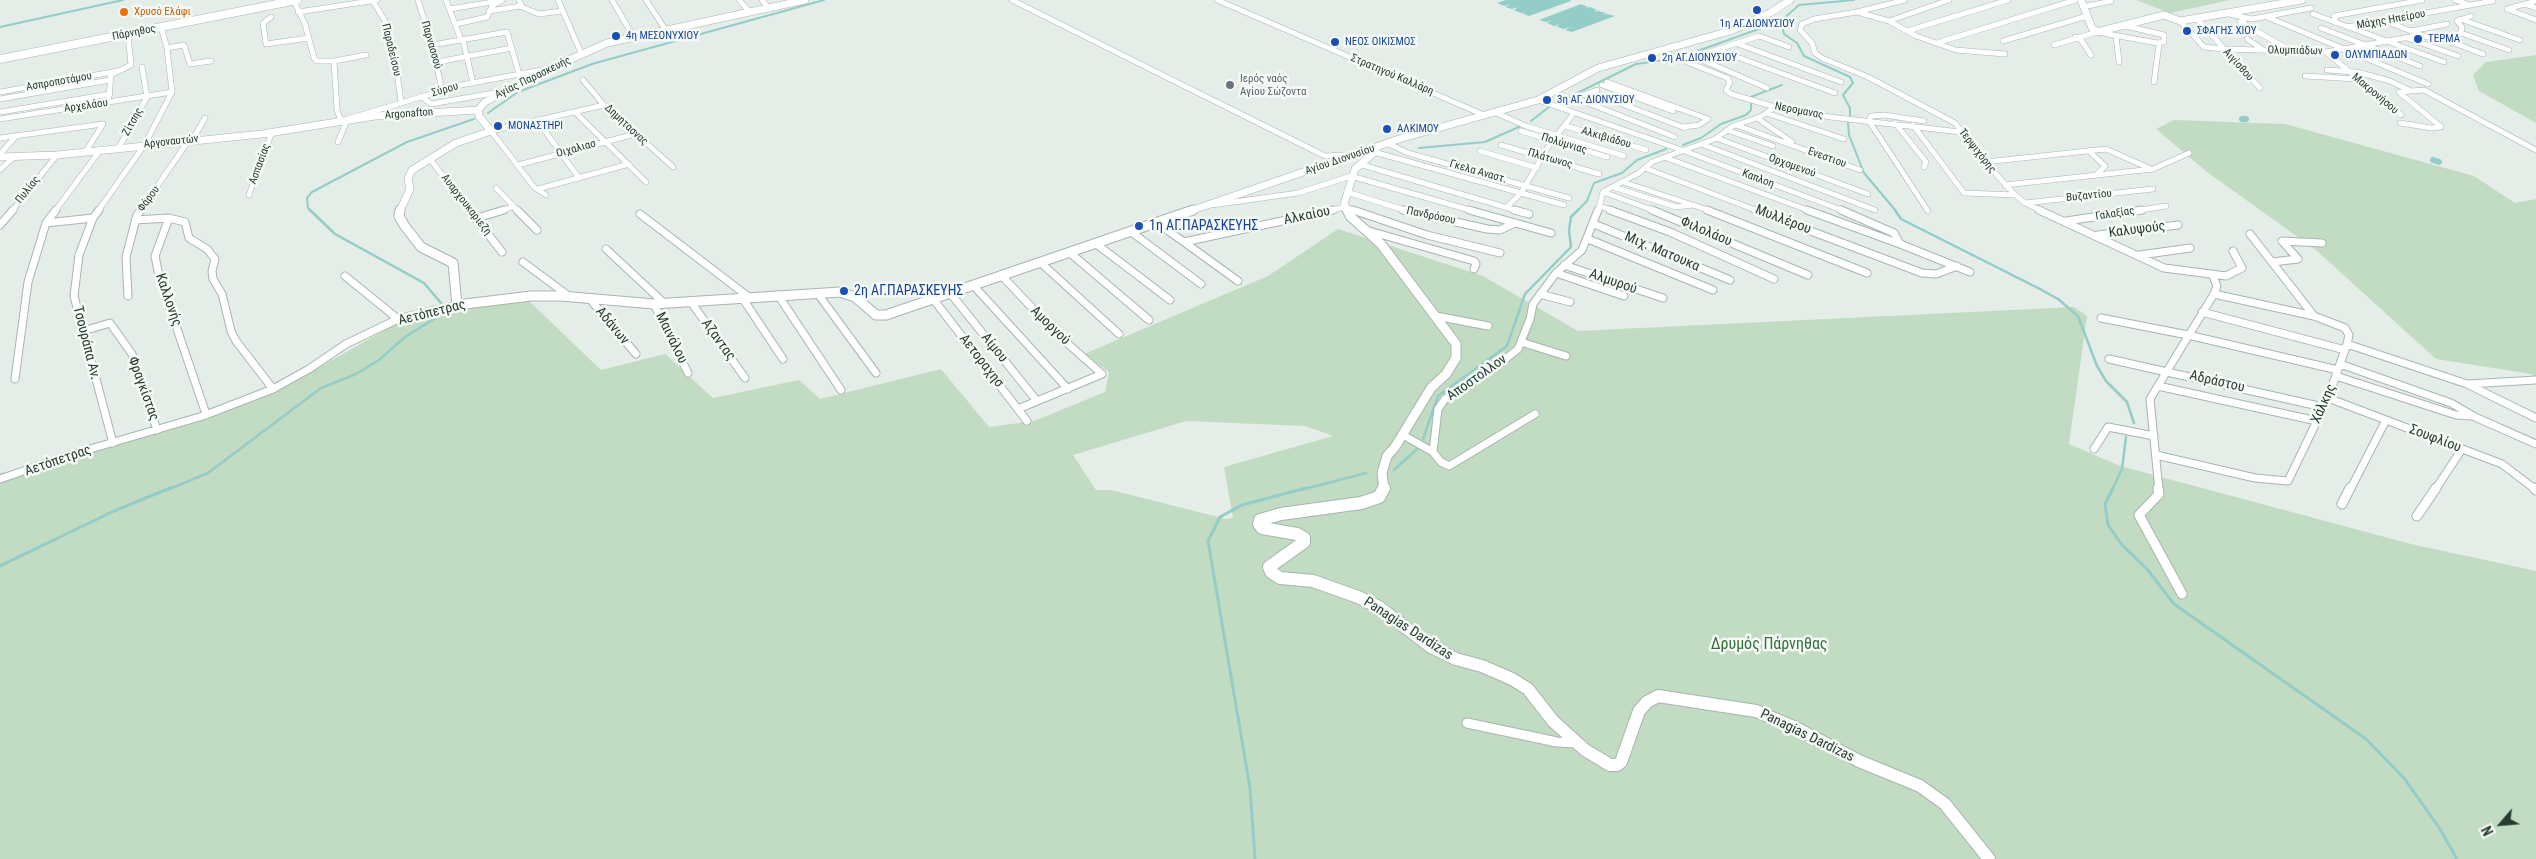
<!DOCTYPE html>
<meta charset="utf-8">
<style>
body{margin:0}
#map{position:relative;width:2536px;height:859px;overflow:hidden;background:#e5ede8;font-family:"Roboto Condensed",sans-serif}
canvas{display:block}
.north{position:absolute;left:2476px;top:799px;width:50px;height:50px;-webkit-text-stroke:4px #f6faf7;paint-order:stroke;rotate:243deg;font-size:14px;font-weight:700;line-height:20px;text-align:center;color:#263d32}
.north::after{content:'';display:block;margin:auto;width:18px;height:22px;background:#263d32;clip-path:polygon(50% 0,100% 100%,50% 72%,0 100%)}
</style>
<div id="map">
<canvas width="2536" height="859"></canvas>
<div class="north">N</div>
</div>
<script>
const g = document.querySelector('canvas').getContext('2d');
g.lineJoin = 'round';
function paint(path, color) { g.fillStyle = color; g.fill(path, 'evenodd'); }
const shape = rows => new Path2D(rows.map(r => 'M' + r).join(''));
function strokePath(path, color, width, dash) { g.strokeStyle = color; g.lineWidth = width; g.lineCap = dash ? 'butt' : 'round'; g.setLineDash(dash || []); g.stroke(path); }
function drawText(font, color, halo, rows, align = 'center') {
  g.font = font + ' "Roboto Condensed",sans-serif'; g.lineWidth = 5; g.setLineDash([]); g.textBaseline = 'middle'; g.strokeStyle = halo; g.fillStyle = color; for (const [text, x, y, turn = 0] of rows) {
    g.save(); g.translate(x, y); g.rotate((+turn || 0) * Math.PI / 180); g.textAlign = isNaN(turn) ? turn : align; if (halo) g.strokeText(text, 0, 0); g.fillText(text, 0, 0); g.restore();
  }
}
paint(shape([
 [2136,0,2230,0,2170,13],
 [2536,55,2536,123,2479,91,2473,75,2486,62],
 [2174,120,2285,124,2474,176,2515,203,2536,199,2536,377,2531,374,2436,359,2316,250,2207,172,2156,129],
 [1338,229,1483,276,1578,331,2074,307,2087,316,2069,444,2120,466,2411,544,2536,571,2536,859,0,859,0,473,44,466,205,418,295,381,401,321,527,299,601,370,665,354,713,398,799,380,820,399,941,369,989,427,1034,421,1105,392,1109,372,1084,354,1268,276],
 [1186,421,1305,426,1333,436,1224,467,1233,518,1226,519,1111,490,1096,490,1073,455]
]), '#c1dcc2');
paint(shape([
 [1506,0,1570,0,1571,1,1529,16,1522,13,1527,10,1521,13,1514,10,1519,7,1512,9,1505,7,1511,4,1504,6,1497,3],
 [1581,4,1588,7,1584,9,1590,7,1597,10,1593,12,1598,11,1606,13,1602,15,1607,14,1615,16,1572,32,1565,30,1570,27,1563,29,1556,26,1561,23,1554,26,1547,23,1553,20,1546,22,1539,20]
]), '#94ccc8');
strokePath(shape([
 [1781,21,1784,34,1797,43,1804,56,1850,77,1853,83,1843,95,1850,108,1850,116],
 [0,27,123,0],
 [1681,57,1781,21,1799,5,1854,0],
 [1748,98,1782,85],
 [1557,103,1636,64,1673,59],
 [488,113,518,92,592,64,824,0],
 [1531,121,1549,107],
 [1848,122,1849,135,1864,173,1896,211],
 [1683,145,1701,138,1721,124,1746,115,1751,110,1751,104],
 [1419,148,1485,142,1521,126],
 [311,211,308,208,307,198,312,192,407,142,474,119],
 [1577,211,1587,201,1594,183,1622,173,1637,160,1666,149]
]), '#94ccc8', 2);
strokePath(shape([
 [310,210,335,234,424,283,441,303],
 [1895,210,1901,219,2038,288,2058,299,2078,316,2097,366,2106,381,2127,402,2134,423],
 [1423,439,1438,396,1507,346,1525,294,1571,247,1569,230,1571,217,1578,210],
 [1394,470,1417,449],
 [167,490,208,473,321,388,356,374,379,360,405,337,442,314],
 [1301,490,1366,473],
 [2112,490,2122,469,2126,437]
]), '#94ccc8', 2.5);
strokePath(shape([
 [2113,488,2105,504,2108,525,2122,545,2147,569,2174,604,2366,739,2404,778,2440,829,2457,859],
 [0,566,114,511,170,488],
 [1255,859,1250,788,1208,541,1220,517,1242,505,1306,488]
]), '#94ccc8', 3);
strokePath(shape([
 [2242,119,2246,119],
 [2433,160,2439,162]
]), '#94ccc8', 6);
const minorFar2 = shape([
 [418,0,432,45,442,90],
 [446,0,461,40],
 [519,0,522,7,539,14,562,11],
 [558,0,582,55],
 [612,0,633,36],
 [646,0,665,29],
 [739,0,750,12],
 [762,0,770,9],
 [1012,0,1325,156,1342,155,1347,158],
 [1217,0,1484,115],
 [1905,0,1857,12,1814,19,1802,24,1800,30,1812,43,1815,53,1822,58,1868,77,1955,123,1985,162,2015,195,2025,203,2042,211],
 [1949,0,1889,21,1916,36,1956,50,2005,54],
 [2455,0,2470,5],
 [294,1,305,24,314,58,317,61,334,61,337,110,341,121,461,85,547,69],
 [373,1,385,21,395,58,401,102],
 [2536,1,2507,9,2536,20],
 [2524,4,2536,8],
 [2083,7,2111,1],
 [450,9,498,1],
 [489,11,521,6],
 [298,12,377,0],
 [1857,12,1889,21],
 [2229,14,2252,19,2311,8],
 [2313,14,2444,62],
 [271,17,263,23,266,44,309,38],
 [2267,17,2428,84],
 [2197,19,2260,88],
 [2460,19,2520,40],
 [2180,21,2204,47,2224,49,2326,52,2421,35],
 [2244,21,2240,22,2290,50],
 [2385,21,2427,37,2444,39,2461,33,2462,27,2457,21,2471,16],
 [2336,23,2334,16,2422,0],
 [456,24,487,17,492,6,502,0],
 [2122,25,2164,35,2164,42,2157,43],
 [2347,27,2493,1],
 [2321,28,2420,66],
 [1907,31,2008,0],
 [2411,31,2447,24],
 [2461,33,2509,50],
 [2116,36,2119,62],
 [2075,37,2081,40,2091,55],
 [2407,38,2458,56],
 [2247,39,2262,49],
 [463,40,473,83],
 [2446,40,2483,54],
 [2003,41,2087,16],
 [1937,43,2075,0],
 [1738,44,1841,82],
 [432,45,507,32,519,74],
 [2054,45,2097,32,2157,43,2159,45,2154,82],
 [167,48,184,45,190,64,211,61],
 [1718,50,1835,93],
 [1662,52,1727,78,1730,82,1726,90,1731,94,1775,107,1830,117,1960,132],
 [2326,52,2401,115],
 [1693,56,1767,88],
 [1685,60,1759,36,1789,47],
 [334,61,366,55],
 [437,62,512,48],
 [2327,70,2357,72,2390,81,2409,90],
 [2305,76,2358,79],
 [583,80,604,105,673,167],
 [1607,82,1708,119,1699,125,1683,127],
 [1602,85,1673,111],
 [0,92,118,71],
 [1593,93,1685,128],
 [421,96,431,104,505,91],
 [109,97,111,75,131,65,128,34],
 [1575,98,1597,90],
 [0,99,110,80],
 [1538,100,1682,150,1844,211],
 [1558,107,1575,98,1675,137],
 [0,112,110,94],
 [575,112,646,182],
 [1494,112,1526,126,1624,156],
 [1766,113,1844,139],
 [1757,118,1792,142],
 [0,119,172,92],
 [537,120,579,178],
 [1924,121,1884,115,1871,116,1869,121,1928,211],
 [1895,123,1926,162,1924,167],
 [2400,123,2431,128,2441,127,2399,92,2424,90,2536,150],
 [1736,125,1860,170],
 [1913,125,1964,193,2015,195],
 [1566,126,1646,150],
 [1727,130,1773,146],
 [1521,131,1607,157],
 [0,138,103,124],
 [1716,138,1868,194],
 [193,139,205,118],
 [338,142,347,120],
 [1387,143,1408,153,1569,198],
 [1701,144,1875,210],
 [1501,145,1599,174],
 [119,147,147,97,142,67],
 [86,151,103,124],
 [1480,151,1537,168],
 [2089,151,2105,166,2096,175],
 [1374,152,1564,205],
 [0,154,16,136],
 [1664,157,1810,211],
 [430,159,470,211],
 [1985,162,2106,149,2151,169],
 [1359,164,1518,211],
 [518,165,635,134],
 [1645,168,1758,211],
 [0,170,14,157],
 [1623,182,1711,211],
 [2005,185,2153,169,2189,153],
 [1613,187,1676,207,1693,205],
 [496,188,518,211],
 [538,189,629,164],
 [1347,192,1407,211],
 [1603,192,1655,211],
 [249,195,272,132],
 [546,195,534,187,491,131,604,105],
 [2025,203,2153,189],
 [1212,205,1298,193,1351,176,1473,211],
 [1600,206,1613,211],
 [1507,207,1521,193,1548,147,1574,113],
 [12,211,57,155],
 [55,211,101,149],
 [98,211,145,144,172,92,167,48,161,27],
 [140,211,189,140],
 [500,211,512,207],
 [1327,211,1345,207,1356,211],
 [1598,211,1603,192,1639,173,1652,162,1715,139,1733,126,1760,117,1775,107],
 [2134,211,2166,206]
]);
const minorFar1 = shape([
 [99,210,93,218,79,255,74,296,113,443],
 [469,210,502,252],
 [517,210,537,230],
 [1353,210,1427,235,1500,253],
 [1403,210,1487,229,1500,230,1515,223],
 [1469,210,1551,233],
 [1514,210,1529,214],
 [1610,210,1670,232,1774,279],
 [1652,210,1808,275],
 [1707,210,1867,273],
 [1755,210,1922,273,1936,274,1957,266],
 [1807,210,1900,244],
 [1841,210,1894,233,1900,244,1970,272],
 [2039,210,2164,268,2226,276,2242,268,2233,251],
 [640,214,750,298],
 [169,218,185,222,189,238,207,249,215,259,212,271,213,279,222,294,231,331,236,341,273,389],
 [477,218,504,210],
 [135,220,169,218,155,256,159,276,206,414],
 [2066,221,2142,210],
 [1156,222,1184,242,1333,210],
 [46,223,93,218],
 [1594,224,1730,280],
 [0,225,13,210],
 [1130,231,1201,284],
 [1369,231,1474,261,1476,264,1474,269],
 [2250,234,2314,316],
 [2098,235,2178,225],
 [1588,239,1713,290],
 [1184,242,1238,281],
 [1095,243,1170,300],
 [606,249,664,303],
 [1069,252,1149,320],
 [2140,255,2190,248],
 [523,262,570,297],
 [1040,262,1119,334],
 [2272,262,2298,259,2282,241,2322,243],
 [1564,265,1663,298],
 [1556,273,1624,296],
 [1001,275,1058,335,1102,374,1018,409],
 [345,276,398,319],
 [973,285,1068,389],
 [818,294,876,373],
 [951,294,1037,401],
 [1540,294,1570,302],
 [778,295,841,390],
 [128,296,126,257,137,215,141,210],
 [589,298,636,354],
 [743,299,783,359],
 [934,300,1027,421],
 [691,302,745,378],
 [654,304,688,373],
 [2202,312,2345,350],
 [1436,316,1488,326],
 [2101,318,2188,335,2338,370],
 [83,331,110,323,132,354,157,430],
 [1521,342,1566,356],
 [2347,344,2467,384,2536,418],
 [2109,359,2323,407],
 [2340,364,2451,403,2475,417,2536,444],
 [2336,376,2456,415,2472,416],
 [15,379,28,282,46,223,56,210],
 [2468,384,2536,380],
 [2158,386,2317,421],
 [2328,398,2502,464,2536,490],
 [1535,414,1449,466,1441,462,1433,452,1438,409,1445,399,1498,365,1518,349,1530,319,1533,304,1556,273,1582,250,1598,210],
 [1403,435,1433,452],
 [2094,449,2108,427,2154,436],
 [2156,455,2255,478,2288,481,2328,398,2347,344,2349,335,2345,328,2314,316,2214,294],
 [0,479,73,454,203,416,273,389,309,369,346,344,398,319,457,305],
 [2159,490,2150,399,2214,294,2217,286,2213,276],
 [2350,490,2386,420],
 [2435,490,2462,449]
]);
const minor = shape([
 [2158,488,2159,494,2139,515,2182,594],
 [2534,488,2536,490],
 [2342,504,2350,488],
 [2417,516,2436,488],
 [1467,723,1557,742,1577,743]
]);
const tertiaryFar2 = shape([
 [2081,0,2092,28,2097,32,2164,15,2180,21,2302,0],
 [0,157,57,155,262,134,375,116,478,110],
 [400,211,410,189,408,178,412,170,456,143,491,131,479,116,478,110,485,102,540,73,607,43,805,0],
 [1190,211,1399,139,1538,100,1598,68,1730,31,1770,13,1790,0],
 [1348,211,1344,204,1355,169,1376,151]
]);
const tertiaryFar1 = shape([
 [400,210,399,216,404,225,421,247,453,263,457,305,531,296,561,296,654,304,840,292,855,297,876,315,886,315,1193,210],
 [1347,210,1351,217,1381,244,1456,344,1456,358,1446,374,1431,388,1395,447,1387,456,1382,473,1384,490]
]);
const tertiary = shape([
 [1384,488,1379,497,1361,503,1281,514,1260,520,1259,524,1262,528,1297,534,1304,538,1304,542,1269,567,1271,572,1280,578,1313,581,1358,597,1379,607,1431,647,1456,659,1482,666,1512,679,1528,689,1553,721,1585,750,1610,765,1617,765,1621,762,1639,711,1647,702,1658,696,1756,711,1796,728,1859,761,1920,786,1945,804,1989,859]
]);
const secondary = shape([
 [0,59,297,0]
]);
strokePath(minorFar2, '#a8b5ae', 6);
strokePath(minorFar1, '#a8b5ae', 9);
strokePath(minor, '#a8b5ae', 11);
strokePath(tertiaryFar2, '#a8b5ae', 8);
strokePath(tertiaryFar1, '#a8b5ae', 11);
strokePath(tertiary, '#a8b5ae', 14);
strokePath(secondary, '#a5b8ad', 9);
strokePath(minorFar2, '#fff', 5);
strokePath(minorFar1, '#fff', 7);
strokePath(minor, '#fff', 9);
strokePath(tertiaryFar2, '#fff', 7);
strokePath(tertiaryFar1, '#fff', 9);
strokePath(tertiary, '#fff', 12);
strokePath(secondary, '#fff', 8);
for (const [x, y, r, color] of [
 [1757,10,5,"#1a4fb4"],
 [124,12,5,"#e8710a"],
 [2187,31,5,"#1a4fb4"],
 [616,36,5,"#1a4fb4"],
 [2418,39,5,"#1a4fb4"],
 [1335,42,5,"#1a4fb4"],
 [2335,55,5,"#1a4fb4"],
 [1652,58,5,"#1a4fb4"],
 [1230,85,5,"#6b7280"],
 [1547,100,5,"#1a4fb4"],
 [498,126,5,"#1a4fb4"],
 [1387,129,5,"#1a4fb4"],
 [1139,226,5,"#1a4fb4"],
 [844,291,5,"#1a4fb4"]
]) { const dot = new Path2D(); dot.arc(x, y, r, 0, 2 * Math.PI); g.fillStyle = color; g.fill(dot); strokePath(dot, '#f6faf7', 2); }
drawText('11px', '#c56008', '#f6faf7', [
 ["Χρυσό Ελάφι",134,12]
], 'left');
drawText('11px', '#263d32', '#f6faf7', [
 ["Μάχης Ηπείρου",2391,20,-10],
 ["Πάρνηθος",134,33,-11],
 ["Παρνασσού",431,45,74],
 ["Παραδείσου",391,50,77],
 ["Ολυμπιάδων",2295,51,1],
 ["Αιγίσθου",2238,65,48],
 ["Στρατηγού Καλλάρη",1392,75,23],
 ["Αγίας Παρασκευής",533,78,-26],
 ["Ασπροποτάμου",59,82,-10],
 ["Σύρου",445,90,-16],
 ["Μακρονήσου",2375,94,40],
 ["Αρχελάου",86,106,-8],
 ["Νερομανας",1799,111,11],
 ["Argonafton",409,114,-4],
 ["Ζίτσης",133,122,-61],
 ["Δημητασνας",626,125,43],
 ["Αλκιβιάδου",1606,138,16],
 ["Αργοναυτών",171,142,-6],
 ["Πολύμνιας",1564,144,17],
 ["Οιχαλιασ",576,149,-15],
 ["Τερψιχόρης",1977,151,52],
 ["Ενεστιου",1827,158,20],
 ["Πλάτωνος",1550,159,16],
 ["Αγίου Διονυσίου",1340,160,-19],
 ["Ασπασίας",260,164,-70],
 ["Ορχομενού",1792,166,20],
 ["Γκελα Αναστ.",1478,172,16],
 ["Καπλοη",1758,179,21],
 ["Πυλίας",28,190,-51],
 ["Βυζαντίου",2089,196,-6],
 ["Φάρου",149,199,-54],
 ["Αυαρχουκαριεζη",466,205,52],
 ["Γαλαξίας",2115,214,-9],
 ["Πανδρόσου",1431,216,12]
]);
drawText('11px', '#164399', '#f6faf7', [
 ["1η ΑΓ.ΔΙΟΝΥΣΙΟΥ",1757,24,"center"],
 ["ΣΦΑΓΗΣ ΧΙΟΥ",2197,31],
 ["4η ΜΕΣΟΝΥΧΙΟΥ",626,36],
 ["ΤΕΡΜΑ",2428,39],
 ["ΝΕΟΣ ΟΙΚΙΣΜΟΣ",1345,42],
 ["ΟΛΥΜΠΙΑΔΩΝ",2345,55],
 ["2η ΑΓ.ΔΙΟΝΥΣΙΟΥ",1662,58],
 ["3η ΑΓ. ΔΙΟΝΥΣΙΟΥ",1557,100],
 ["ΜΟΝΑΣΤΗΡΙ",508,126],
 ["ΑΛΚΙΜΟΥ",1397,129]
], 'left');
drawText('11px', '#5b616d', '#f6faf7', [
 ["Ιερός ναός",1240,79],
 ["Αγίου Σώζοντα",1240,92]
], 'left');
drawText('14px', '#263d32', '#f6faf7', [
 ["Αλκαίου",1307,216,-12],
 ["Μυλλέρου",1783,220,21],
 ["Καλυψούς",2137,230,-7],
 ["Φιλολάου",1706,232,23],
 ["Μιχ. Ματουκα",1662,252,23],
 ["Αλμυρού",1613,282,19],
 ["Καλλονής",168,300,71],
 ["Αετόπετρας",432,313,-14],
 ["Αδάνων",612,326,50],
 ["Αμοργού",1050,326,44],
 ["Μαινάλου",671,338,64],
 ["Αζαντας",718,340,54],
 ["Τσουράπα Αν.",86,343,76],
 ["Αίμου",994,348,51],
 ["Αετοραχησ",981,361,52],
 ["Αποστολλον",1477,378,-35],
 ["Αδράστου",2217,382,13],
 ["Φραγκίστας",143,389,70],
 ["Χάλκης",2324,404,-66],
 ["Σουφλίου",2435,439,21],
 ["Αετόπετρας",58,461,-19],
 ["Panagias Dardizas",1408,629,33],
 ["Panagias Dardizas",1807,736,26]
]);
drawText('14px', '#164399', '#f6faf7', [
 ["1η ΑΓ.ΠΑΡΑΣΚΕΥΗΣ",1149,226],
 ["2η ΑΓ.ΠΑΡΑΣΚΕΥΗΣ",854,291]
], 'left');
drawText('16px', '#34703e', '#f6faf7', [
 ["Δρυμός Πάρνηθας",1769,645]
]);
</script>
